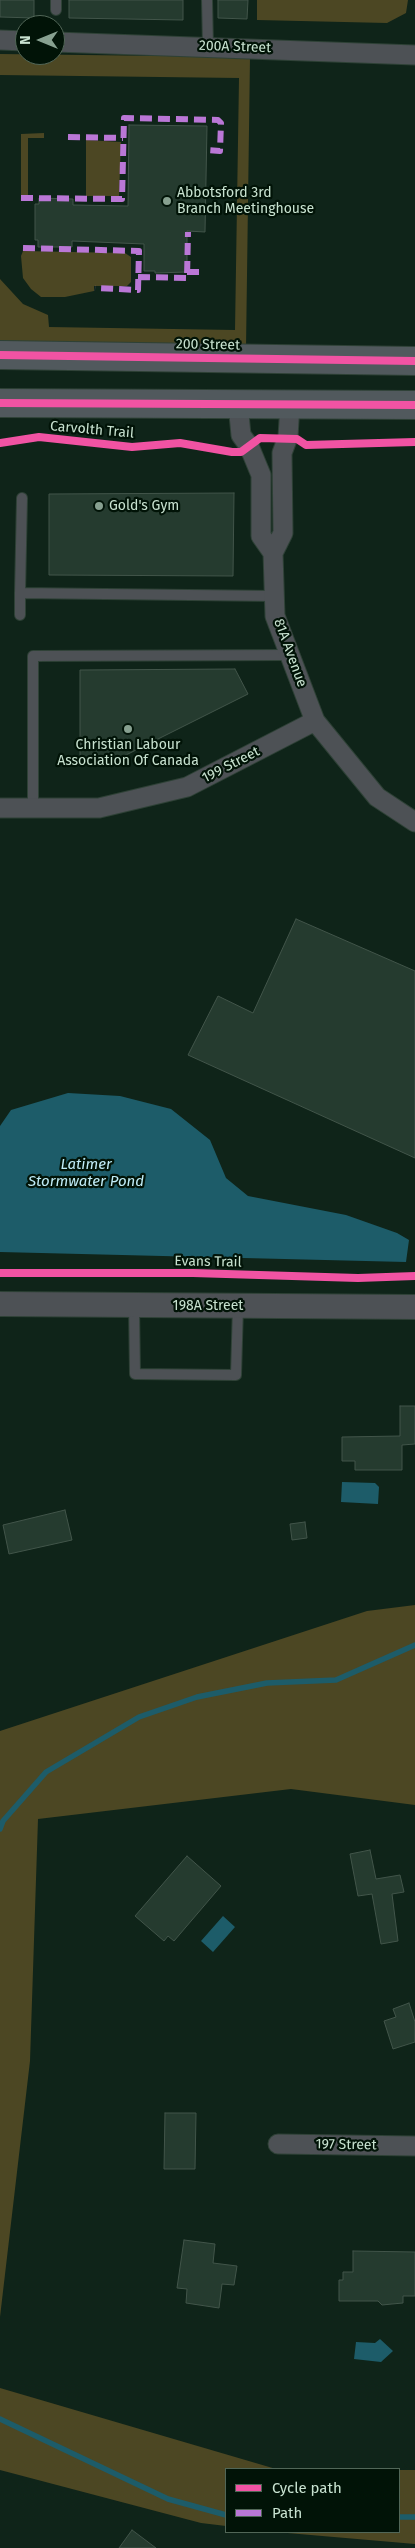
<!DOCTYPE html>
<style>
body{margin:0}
#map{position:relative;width:415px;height:2548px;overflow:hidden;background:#0f2419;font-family:"Fira Sans",sans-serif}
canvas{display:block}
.legend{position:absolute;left:225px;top:2468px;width:175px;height:65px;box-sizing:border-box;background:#011307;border:1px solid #516657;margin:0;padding:6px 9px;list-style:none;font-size:15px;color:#c8e2d0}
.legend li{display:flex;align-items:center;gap:10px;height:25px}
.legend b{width:25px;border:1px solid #516657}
.north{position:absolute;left:15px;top:15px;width:50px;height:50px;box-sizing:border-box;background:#011307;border:1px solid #516657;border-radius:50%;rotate:270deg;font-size:14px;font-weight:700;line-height:20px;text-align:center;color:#c8e2d0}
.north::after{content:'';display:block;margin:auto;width:18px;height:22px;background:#87a090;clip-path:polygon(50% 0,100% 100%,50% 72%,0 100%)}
</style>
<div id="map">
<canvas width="415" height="2548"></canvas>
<ul class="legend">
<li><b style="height:6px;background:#f153a3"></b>Cycle path</li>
<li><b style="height:6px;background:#ba77d6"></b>Path</li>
</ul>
<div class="north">N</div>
</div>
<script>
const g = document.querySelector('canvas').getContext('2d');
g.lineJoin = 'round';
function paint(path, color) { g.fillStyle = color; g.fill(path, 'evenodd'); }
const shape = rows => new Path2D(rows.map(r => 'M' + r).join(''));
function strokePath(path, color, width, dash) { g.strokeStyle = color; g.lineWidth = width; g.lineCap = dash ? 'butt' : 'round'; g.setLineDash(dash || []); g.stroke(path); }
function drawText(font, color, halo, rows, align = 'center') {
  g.font = font + ' "Fira Sans",sans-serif'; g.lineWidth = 4.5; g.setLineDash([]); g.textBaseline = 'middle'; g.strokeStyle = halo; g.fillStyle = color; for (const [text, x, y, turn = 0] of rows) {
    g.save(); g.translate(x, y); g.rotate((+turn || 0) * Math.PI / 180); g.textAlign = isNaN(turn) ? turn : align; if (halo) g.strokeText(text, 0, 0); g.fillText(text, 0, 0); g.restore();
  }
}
paint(shape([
 [257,0,408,0,406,13,387,23,257,20],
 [0,54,250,57,246,348,0,347,0,279,23,304,48,315,49,327,235,330,239,78,0,75],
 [44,133,44,138,28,138,28,195,21,195,21,134],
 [86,140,121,142,119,196,86,196],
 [23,251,125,253,131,257,131,282,127,286,94,286,94,291,65,297,41,297,31,289,23,278,21,256],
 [415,1605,415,1805,291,1789,38,1819,30,2061,0,2317,0,1731,367,1611],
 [0,2388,276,2469,226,2469,226,2526,201,2523,0,2470],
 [399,2470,415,2470,415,2544,276,2532,399,2532]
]), '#4c4723');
paint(shape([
 [68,1093,120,1096,171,1109,210,1140,226,1178,248,1196,346,1215,397,1233,409,1240,406,1262,0,1252,0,1126,11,1110],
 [342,1482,375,1483,379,1487,378,1504,341,1502],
 [223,1916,235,1927,213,1952,201,1941],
 [380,2339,393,2351,381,2362,354,2359,356,2342,375,2343]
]), '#1d5c69');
strokePath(shape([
 [0,1829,3,1821,46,1772,139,1717,197,1697,267,1683,336,1680,415,1645],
 [0,2419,168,2499,226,2515],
 [399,2517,415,2517]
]), '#1d5c69', 5.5);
const building = shape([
 [0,0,34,0,34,18,0,17,0,0],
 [69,0,183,0,183,20,69,18,69,0],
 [218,0,248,0,247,19,218,18,218,0],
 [129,125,207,126,205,232,187,231,187,272,155,273,155,271,144,271,144,244,72,241,72,247,38,247,38,240,35,240,35,204,39,204,39,198,73,199,73,205,128,206,129,125],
 [234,493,233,576,49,575,49,494,234,493],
 [235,669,248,694,106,765,80,765,80,670,235,669],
 [296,919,415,971,415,1158,188,1055,218,996,253,1013,296,919],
 [400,1406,415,1406,415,1444,402,1445,402,1470,355,1470,355,1461,342,1461,342,1437,400,1436,400,1406],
 [65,1510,72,1540,9,1554,3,1525,65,1510],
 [305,1522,307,1538,292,1540,290,1524,305,1522],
 [370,1850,376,1879,400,1875,404,1892,392,1894,398,1941,381,1944,372,1894,358,1896,350,1854,370,1850],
 [187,1856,221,1886,174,1941,168,1936,164,1941,135,1916,187,1856],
 [409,2003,415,2022,415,2042,393,2049,384,2021,396,2017,393,2009,409,2003],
 [165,2113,196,2113,195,2169,164,2169,165,2113],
 [184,2240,215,2244,213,2263,237,2266,234,2285,222,2284,219,2308,186,2303,187,2289,177,2288,184,2240],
 [353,2251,415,2252,415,2296,403,2296,403,2303,392,2304,382,2305,378,2301,339,2301,339,2280,343,2280,343,2272,353,2272,353,2251],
 [132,2530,156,2548,119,2548,132,2530]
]);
paint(building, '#253b2f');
strokePath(building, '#42554a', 1);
const service = shape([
 [56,0,56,10],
 [207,0,208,46],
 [22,498,20,593,275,596],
 [20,615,20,593],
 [33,808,33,656,290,655],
 [134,1305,135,1374,236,1375,238,1306]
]);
const minor = shape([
 [0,40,25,41],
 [55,42,415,55],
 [238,404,241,435,249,446,261,475,261,536,273,553],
 [290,404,288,437,282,453,283,533,273,553,275,616,315,721,377,797,415,822],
 [0,808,99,808,187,787,315,721],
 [278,2144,415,2146]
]);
const tertiary = shape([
 [0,1304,415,1307]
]);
const primary = shape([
 [0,355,415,361],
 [0,403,415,405]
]);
strokePath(service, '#2e4136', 12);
strokePath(minor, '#2e4136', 21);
strokePath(tertiary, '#2e4136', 26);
strokePath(primary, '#2e4136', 30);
strokePath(service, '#4d5155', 10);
strokePath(minor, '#4d5155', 19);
strokePath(tertiary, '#4d5155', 24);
strokePath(primary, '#51595d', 28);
strokePath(shape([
 [68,137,123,138],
 [21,198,122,199,124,118,218,120,221,123,220,151,207,150],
 [23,248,139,251,138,290,95,288],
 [187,272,203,272],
 [138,277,187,278,188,232]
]), '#ba77d6', 6, [12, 6]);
strokePath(shape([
 [0,355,415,361],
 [0,403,415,405],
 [0,443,39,437,132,447,180,443,232,452,241,452,260,438,297,439,306,445,415,442],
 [0,1273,193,1273,358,1278,415,1276]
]), '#f153a3', 8);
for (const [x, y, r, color] of [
 [167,201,5,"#87a090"],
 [99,506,5,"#87a090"],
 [128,729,5,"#87a090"]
]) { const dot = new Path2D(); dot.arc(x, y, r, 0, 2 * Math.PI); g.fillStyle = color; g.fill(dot); strokePath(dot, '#011307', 2); }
drawText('14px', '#c8e2d0', '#011307', [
 ["200A Street",235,47,2],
 ["200 Street",208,345,1],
 ["Carvolth Trail",92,430,5],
 ["81A Avenue",290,653,70],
 ["199 Street",231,765,-27],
 ["Evans Trail",208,1262,1],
 ["198A Street",208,1306],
 ["197 Street",346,2145,1]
]);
drawText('14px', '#c8e2d0', '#011307', [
 ["Abbotsford 3rd",177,193],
 ["Branch Meetinghouse",177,209],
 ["Gold's Gym",109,506],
 ["Christian Labour",128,745,"center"],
 ["Association Of Canada",128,761,"center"]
], 'left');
drawText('italic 15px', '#c1edf8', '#011307', [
 ["Latimer",86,1165],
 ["Stormwater Pond",86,1182]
]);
</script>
